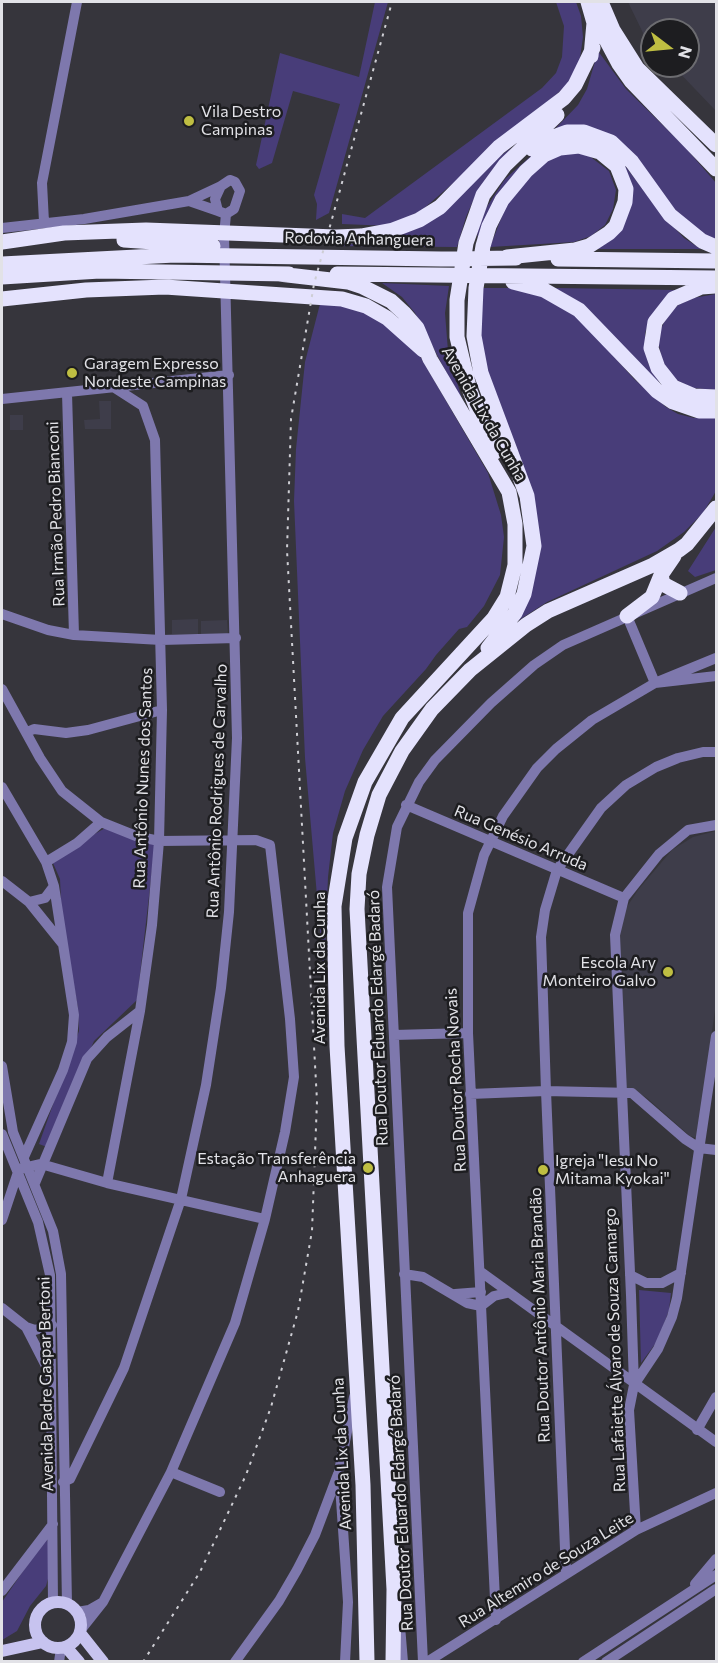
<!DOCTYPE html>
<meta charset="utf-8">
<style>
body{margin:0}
#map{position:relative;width:718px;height:1663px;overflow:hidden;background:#36353c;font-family:Commissioner,sans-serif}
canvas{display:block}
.frame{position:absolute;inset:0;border:3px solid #e2e2e7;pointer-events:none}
.north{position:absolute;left:640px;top:18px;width:60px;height:60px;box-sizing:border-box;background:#1d1d20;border:2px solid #6c6c70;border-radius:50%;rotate:106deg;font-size:16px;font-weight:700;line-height:24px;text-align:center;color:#e2e2e7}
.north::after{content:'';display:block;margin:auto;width:21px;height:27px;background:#bfbe42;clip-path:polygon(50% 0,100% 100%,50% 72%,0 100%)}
</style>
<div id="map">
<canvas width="718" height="1663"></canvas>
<div class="frame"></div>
<div class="north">N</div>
</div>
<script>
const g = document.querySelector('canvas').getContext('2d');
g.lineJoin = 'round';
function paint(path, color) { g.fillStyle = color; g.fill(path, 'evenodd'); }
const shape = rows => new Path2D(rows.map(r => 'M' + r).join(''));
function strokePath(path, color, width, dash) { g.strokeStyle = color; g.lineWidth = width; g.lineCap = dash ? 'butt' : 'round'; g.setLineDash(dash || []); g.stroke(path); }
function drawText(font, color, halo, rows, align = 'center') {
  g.font = font + ' Commissioner,sans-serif'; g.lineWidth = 5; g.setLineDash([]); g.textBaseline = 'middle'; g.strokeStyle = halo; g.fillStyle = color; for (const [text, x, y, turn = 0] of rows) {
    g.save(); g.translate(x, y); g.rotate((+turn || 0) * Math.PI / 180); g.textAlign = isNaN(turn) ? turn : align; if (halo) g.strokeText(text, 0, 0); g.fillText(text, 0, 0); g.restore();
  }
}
paint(shape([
 [628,2,716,2,716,111,673,66,688,66,688,30,652,30,652,44,644,35],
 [99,401,111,401,111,429,85,429,84,420,100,419],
 [10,415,23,415,23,430,10,430],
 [198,619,198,634,172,634,172,620],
 [227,620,228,634,201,635,201,621],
 [716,831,716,1003,697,1138,690,1136,647,1098,634,1090,623,1089,619,941,623,913,638,890,672,850,693,837]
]), '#3e3d4a');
paint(shape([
 [375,2,388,2,329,213,316,220,317,204,314,195,340,104,293,91,272,163,259,169,256,165,280,53,359,77],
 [556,2,576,2,581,16,583,37,579,65,573,80,422,210,391,226,342,224,342,214,365,218,542,88,556,73,562,57,564,26],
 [598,51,626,89,685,147,716,183,716,242,689,228,641,167,553,131,578,105,587,89],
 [567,137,597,142,611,152,626,167,664,217,684,238,701,249,592,249,610,237,623,219,628,202,627,183,620,167,610,155,595,146,568,142,549,148,528,163,510,181,485,222,478,242,477,229,486,208,505,179,540,148],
 [511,148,476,194,466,217,457,247,334,246,336,240,396,233],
 [570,151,588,155,609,171,616,190,613,209,605,225,591,236,574,242,490,247,509,198,543,161],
 [382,283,449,286,445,313,448,351,464,406,415,313,402,297],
 [481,288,511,288,540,296,563,307,582,321,634,379,666,407,678,414,694,418,716,417,716,491,703,513,684,532,657,551,547,602,513,624,536,528,478,347],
 [555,288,676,290,650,319,645,333,648,363,660,384,657,386,592,313],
 [716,294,716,390,693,388,676,380,662,361,659,345,660,331,666,318,678,305,693,298],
 [321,300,366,310,417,351,488,473,501,515,504,537,500,575,484,606,467,627,459,629,436,655,426,669,383,716,363,750,345,791,333,833,328,877,324,976,305,758,294,501,296,449,305,362],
 [716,527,716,570,695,577,688,571],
 [107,827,155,844,137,1000,94,1041,47,1147,39,1144,79,1031,78,1008,62,922,60,879,53,863,61,853],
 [639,1290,671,1293,669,1310,658,1340,641,1363],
 [47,1536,51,1568,46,1586,30,1606,17,1631,2,1640,2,1602]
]), '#483d79');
strokePath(shape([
 [230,180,235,182,240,191,234,209,226,214,218,211,215,199,221,186,230,180],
 [189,201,218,211],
 [44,222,42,183,77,2],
 [2,228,84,219,189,201,221,186],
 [67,393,74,635],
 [2,399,229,375],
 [2,614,48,630,74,635,161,640,236,638],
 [627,616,655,683,716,676],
 [2,689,40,758,62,791,101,822,136,836,159,841,256,840,270,845,290,1019,294,1077,285,1132,265,1219,235,1323,171,1472,103,1602],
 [27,732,34,729,66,733,88,730,162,710],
 [2,787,46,862,54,886,74,1015,72,1042,63,1070,24,1157],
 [406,805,624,898],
 [46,862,77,843,101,822],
 [2,881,29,902,62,943],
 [29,902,45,898,54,886],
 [394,1035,468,1033],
 [2,1066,13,1132,53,1231,61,1274,67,1604],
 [470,1094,546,1091,632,1093,685,1139,699,1148,716,1150],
 [2,1134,38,1222,50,1275,53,1603],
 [35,1183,87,1059,107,1037,140,1011],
 [107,1183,140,1011,152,925,159,841,162,710,155,440,143,406,115,388],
 [2,1220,19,1169,41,1164,107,1183,265,1219],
 [481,1272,716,1442],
 [404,1274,423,1277,467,1303,481,1306,494,1296,507,1293],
 [630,1275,646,1283,662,1283,681,1273],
 [455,1294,481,1292],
 [2,1308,26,1327,47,1368],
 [26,1327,35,1330,52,1325],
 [634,1385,658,1349,672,1317,677,1298,716,1036],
 [697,1430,716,1397],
 [171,1472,220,1492],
 [63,1482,70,1479,124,1368,181,1199,206,1085,221,988,229,912,237,738,224,236,226,214],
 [636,1530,629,1410,634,1385,631,1295,615,935,624,898,659,854,688,830,716,825],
 [566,1573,546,1091,541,937,545,910,557,870,601,808,626,785,656,767,678,758,703,752,716,752],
 [695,1584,716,1559],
 [2,1591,53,1524],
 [77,1612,89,1610,103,1602,80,1631],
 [496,1620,468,1033,468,913,484,855,503,816,537,768,556,749,592,720,655,683,716,658],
 [400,1626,403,1662],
 [59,1662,61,1648],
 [235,1662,279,1601,297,1570,315,1535,338,1474],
 [345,1662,348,1602,339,1471,354,1397],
 [423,1662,387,887,397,827,419,782,435,760,491,703,534,665,563,645,716,578],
 [427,1662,636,1530,716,1493],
 [583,1662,716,1575],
 [606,1662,716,1589]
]), '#7e78ad', 10);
strokePath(shape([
 '35 1625a23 23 0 1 1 46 0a23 23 0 1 1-46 0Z',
 [80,1633,103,1662],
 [66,1647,79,1662],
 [2,1651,43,1642]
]), '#c7c3ef', 12);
strokePath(shape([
 [588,2,594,23,591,56],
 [601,2,613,30,637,68,716,145],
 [595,19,619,64,631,81,716,169],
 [532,149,540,142,567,132,584,132,611,142,632,162,670,215,702,241,716,247],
 [124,240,213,246],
 [2,242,64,233,146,230,336,237,361,236,393,230,419,220,440,207,499,147,564,98,575,85,593,48],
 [558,259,716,261],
 [2,264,175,255,441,259,516,258],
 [279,274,348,282,363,287,391,301,404,313,417,328,430,359,509,492,515,524,515,565,507,597,494,618,402,718,365,782,345,838,334,906,337,1046,363,1485,367,1662],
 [337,274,716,278],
 [2,277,100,271,289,274],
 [513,282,544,290,579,310,657,391,673,402,699,411,716,411],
 [715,286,701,287,673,299,655,322,651,348,658,368,673,387,694,396,716,397],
 [2,299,86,290,165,287,342,299,366,306,387,318,423,350],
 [494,453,470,391,457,337,457,300,466,243,483,195,505,165,557,115],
 [661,575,663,584,680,593],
 [627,616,652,597,661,575,674,556],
 [488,648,515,613,524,594,534,546,527,496,481,373,474,336,476,288,483,246,489,226,502,200,526,171,544,155,560,148,579,146,600,152,617,166,626,189,625,202,616,226,609,233,589,246,575,250,507,257],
 [393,1662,394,1589,357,909,359,874,367,835,379,795,402,751,432,709,470,670,526,625,548,611,653,565,679,550,687,544,716,508]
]), '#e4e2fd', 15);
strokePath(shape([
 [143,1662,200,1572,246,1475,271,1407,298,1311,312,1231,317,1101,287,550,291,419,314,284,392,2]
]), '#ceced4', 2, [3, 6]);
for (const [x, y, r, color] of [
 [189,121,6,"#bfbe42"],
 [72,373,6,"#bfbe42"],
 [668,972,6,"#bfbe42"],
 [368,1168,6,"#bfbe42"],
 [543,1170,6,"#bfbe42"]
]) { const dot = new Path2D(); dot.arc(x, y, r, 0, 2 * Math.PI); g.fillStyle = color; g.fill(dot); strokePath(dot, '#1d1d20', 2); }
drawText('16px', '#e2e2e7', '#1d1d20', [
 ["Vila Destro",201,112],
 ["Campinas",201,130],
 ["Garagem Expresso",84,364],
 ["Nordeste Campinas",84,382],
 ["Escola Ary",656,963,"right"],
 ["Monteiro Galvo",656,981,"right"],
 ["Estação Transferência",356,1159,"right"],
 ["Anhaguera",356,1177,"right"],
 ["Igreja \"Iesu No",555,1161],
 ["Mitama Kyokai\"",555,1179]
], 'left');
drawText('16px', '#e2e2e7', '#1d1d20', [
 ["Rodovia Anhanguera",359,239,1],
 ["Avenida Lix da Cunha",484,414,60],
 ["Rua Irmão Pedro Bianconi",56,514,-92],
 ["Rua Antônio Nunes dos Santos",143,778,-88],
 ["Rua Antônio Rodrigues de Carvalho",217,791,-88],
 ["Rua Genésio Arruda",521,838,23],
 ["Avenida Lix da Cunha",320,968,-90],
 ["Rua Doutor Eduardo Edargé Badaró",378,1018,-92],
 ["Rua Doutor Rocha Novais",456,1080,-93],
 ["Rua Doutor Antônio Maria Brandão",540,1315,-92],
 ["Rua Lafaiette Álvaro de Souza Camargo",615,1350,-92],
 ["Avenida Padre Gaspar Bertoni",46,1384,-91],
 ["Avenida Lix da Cunha",342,1454,-93],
 ["Rua Doutor Eduardo Edargé Badaró",401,1503,-93],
 ["Rua Altemiro de Souza Leite",546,1570,-32]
]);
</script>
